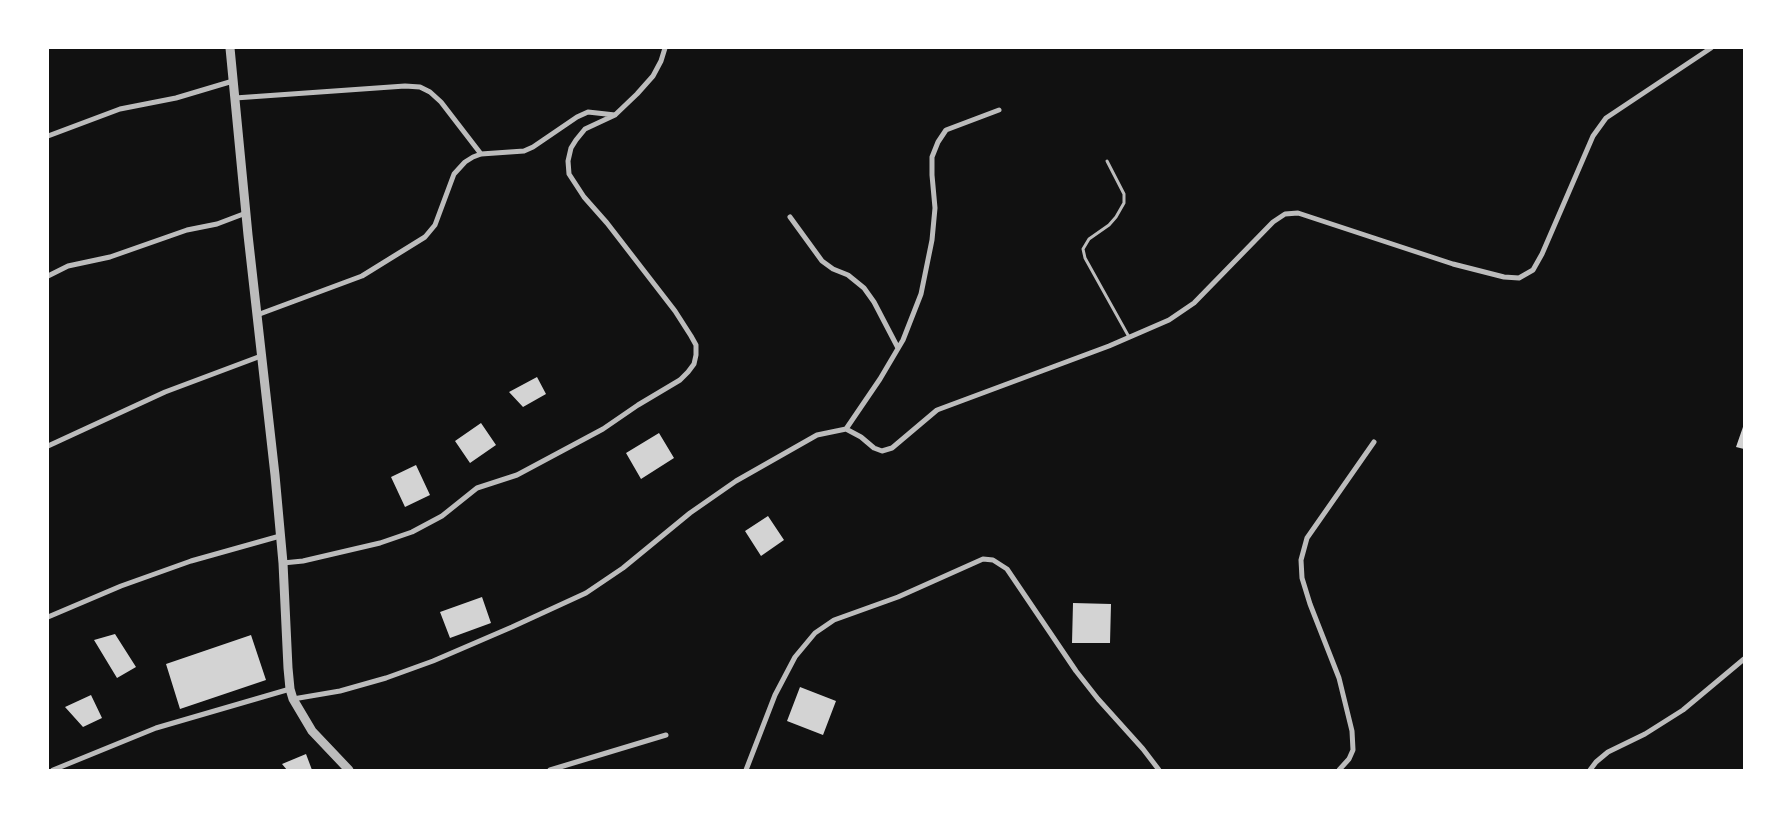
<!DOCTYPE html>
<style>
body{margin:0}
#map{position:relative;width:1792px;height:818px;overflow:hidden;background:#111;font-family:Helvetica,sans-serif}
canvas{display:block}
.frame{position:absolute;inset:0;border:49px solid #fff;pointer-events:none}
</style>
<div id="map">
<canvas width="1792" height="818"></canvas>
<div class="frame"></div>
</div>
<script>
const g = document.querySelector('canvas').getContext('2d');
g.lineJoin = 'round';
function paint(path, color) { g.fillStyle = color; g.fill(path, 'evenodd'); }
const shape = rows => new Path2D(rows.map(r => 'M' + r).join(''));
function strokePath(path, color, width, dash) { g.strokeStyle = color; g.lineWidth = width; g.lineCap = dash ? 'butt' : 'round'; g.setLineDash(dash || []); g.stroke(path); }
paint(shape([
 [537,377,546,394,523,407,509,392],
 [481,423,496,445,470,463,455,441],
 [1744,424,1744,449,1736,447],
 [659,433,674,458,641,479,626,453],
 [416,465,430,495,405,507,391,477],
 [768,516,784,540,761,556,745,531],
 [482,597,491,623,450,638,440,612],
 [1073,603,1111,604,1110,643,1072,643],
 [115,634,136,667,117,678,94,640],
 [251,635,266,680,180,709,166,664],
 [800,687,836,701,823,735,787,721],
 [91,695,102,718,83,727,65,707],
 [306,754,312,770,287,770,282,764]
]), '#d3d3d3');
strokePath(shape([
 [1107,161,1124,194,1124,203,1116,217,1109,225,1089,239,1083,249,1085,258,1129,337]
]), '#bcbcbc', 3);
strokePath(shape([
 [235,98,405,86,420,87,430,92,441,102,481,154],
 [48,136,120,109,176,98,233,81],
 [790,217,822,261,833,269,848,275,864,288,874,302,898,348],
 [48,276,68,266,110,257,187,230,217,224,246,213],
 [257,315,362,276,425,237,435,225,454,174,465,162,473,157,481,154,524,151,533,147,577,117,588,112,615,115],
 [846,429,880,379,903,340,921,294,932,240,935,208,932,175,932,157,938,142,946,130,999,110],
 [48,446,165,392,261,356],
 [283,563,303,561,380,543,412,532,442,516,477,488,517,475,603,429,638,405,680,380,688,372,694,364,696,355,696,345,691,336,675,311,607,223,584,197,569,174,568,161,571,148,576,140,585,129,615,115,637,94,653,76,661,61,665,48],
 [48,617,121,586,191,561,280,536],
 [293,699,340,691,386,678,433,661,512,627,586,593,623,568,690,513,736,481,817,435,846,429,861,437,874,448,882,451,892,448,937,410,1109,346,1169,320,1194,303,1273,222,1285,214,1298,213,1453,264,1504,277,1519,278,1533,270,1542,254,1593,136,1606,118,1711,48],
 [53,770,156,728,290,689],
 [550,770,666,735],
 [746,770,775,695,795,657,815,633,834,620,898,597,983,559,993,560,1007,569,1076,671,1098,699,1143,749,1159,770],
 [1339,770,1349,759,1353,750,1352,731,1339,678,1310,604,1302,578,1301,560,1307,538,1374,442],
 [1590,770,1596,762,1608,752,1645,734,1683,710,1744,659]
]), '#bcbcbc', 5);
strokePath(shape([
 [230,48,248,235,275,475,283,563,288,668,290,689,293,699,312,731,349,770]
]), '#bcbcbc', 9);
</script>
